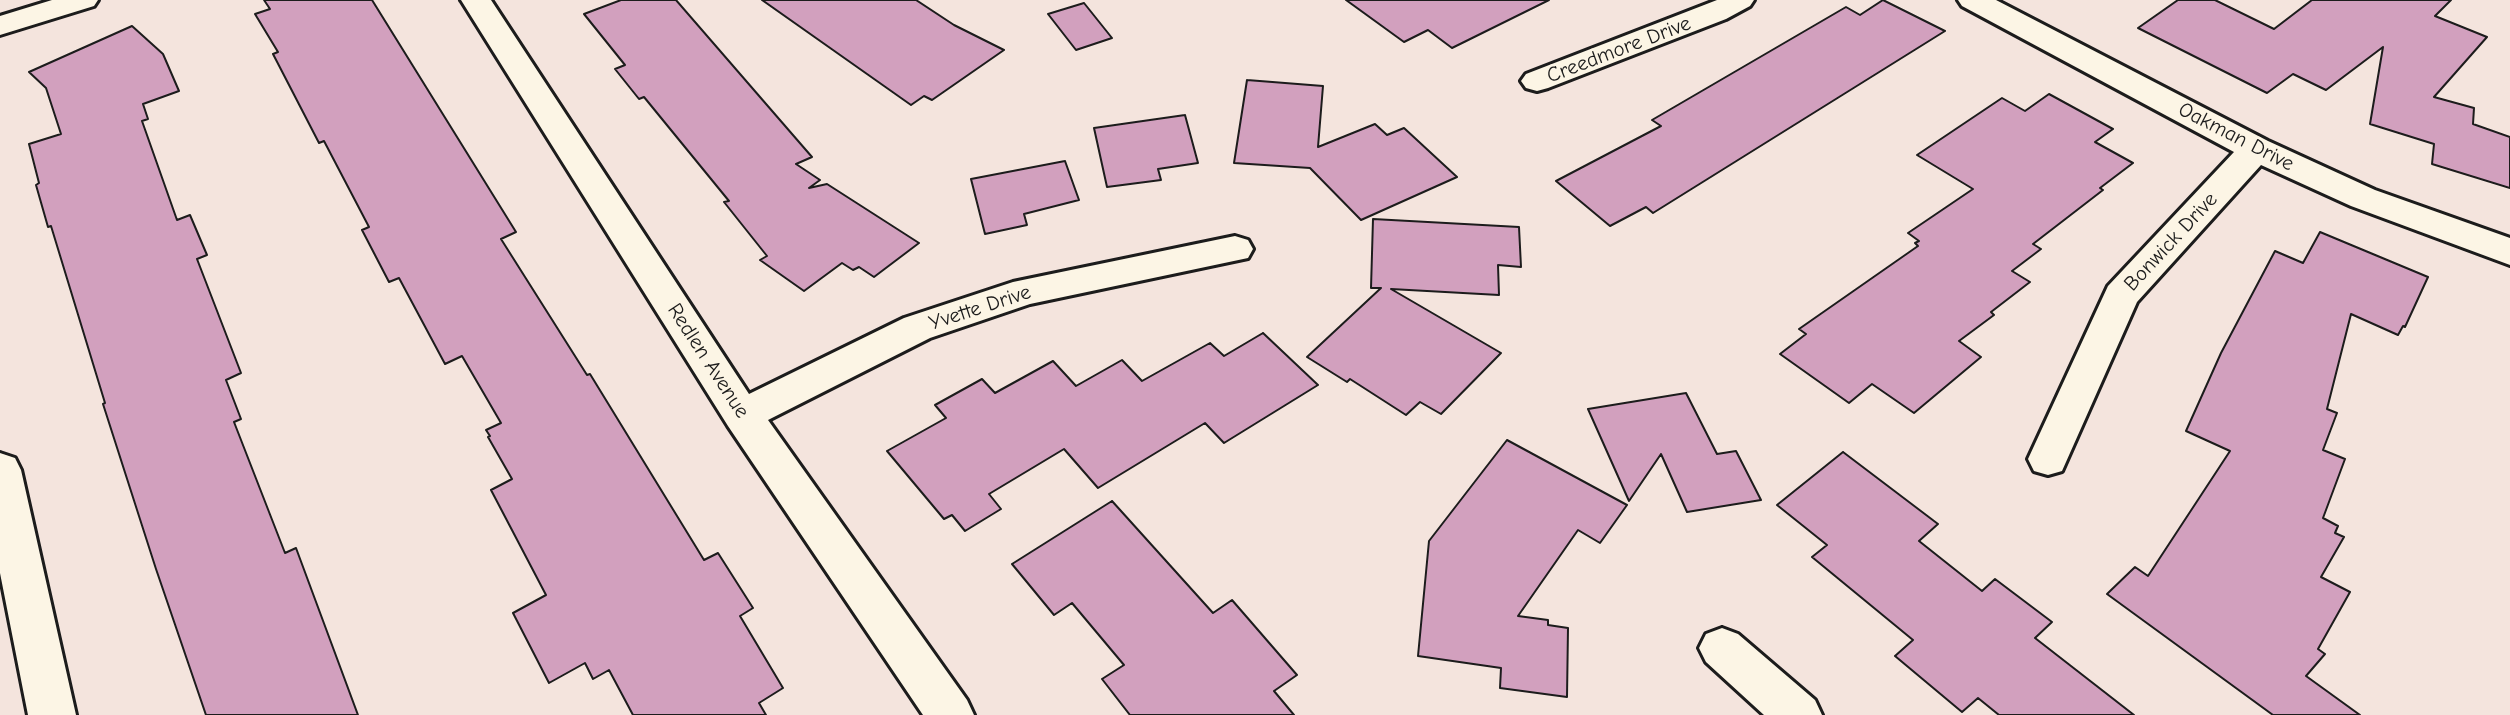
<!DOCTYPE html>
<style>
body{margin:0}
canvas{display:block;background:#f4e4dd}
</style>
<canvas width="2510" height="715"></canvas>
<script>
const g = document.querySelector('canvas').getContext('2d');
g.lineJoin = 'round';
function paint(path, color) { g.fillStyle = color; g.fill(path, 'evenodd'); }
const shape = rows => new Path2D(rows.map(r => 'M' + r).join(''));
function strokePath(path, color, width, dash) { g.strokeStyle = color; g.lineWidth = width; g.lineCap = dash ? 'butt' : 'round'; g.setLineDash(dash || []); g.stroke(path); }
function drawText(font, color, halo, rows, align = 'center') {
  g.font = font + ' "Comic Neue",sans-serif'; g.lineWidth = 5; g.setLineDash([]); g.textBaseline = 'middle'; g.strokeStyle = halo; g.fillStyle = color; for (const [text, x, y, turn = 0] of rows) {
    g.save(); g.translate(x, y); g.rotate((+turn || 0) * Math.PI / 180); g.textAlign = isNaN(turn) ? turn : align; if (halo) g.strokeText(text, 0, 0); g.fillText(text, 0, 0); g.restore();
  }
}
const building = shape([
 [264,0,372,0,516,232,501,239,587,375,590,374,704,560,718,553,753,608,740,616,783,688,759,703,766,715,633,715,609,670,593,679,585,663,549,683,513,613,546,595,491,490,512,479,488,437,490,436,486,430,501,423,462,356,445,364,399,278,389,282,362,230,369,227,324,141,319,143,273,54,278,52,255,14,270,9,264,0],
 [621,0,676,0,812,157,796,164,820,180,809,188,827,184,919,243,874,277,859,267,853,270,842,263,804,291,760,260,767,256,724,202,729,201,644,97,639,99,615,69,625,65,584,14,621,0],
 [762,0,916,0,954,25,1004,50,932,100,924,96,911,105,762,0],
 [1346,0,1549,0,1452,48,1428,30,1404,42,1346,0],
 [1883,0,1945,31,1653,213,1646,207,1610,226,1556,181,1661,126,1652,120,1846,7,1860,15,1883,0],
 [2178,0,2215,0,2274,29,2312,0,2451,0,2435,16,2487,37,2434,97,2474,108,2473,124,2510,137,2510,188,2432,164,2434,144,2370,124,2383,47,2326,90,2293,74,2267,93,2138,28,2178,0],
 [1084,3,1112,38,1076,50,1048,14,1084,3],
 [132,26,163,54,179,91,143,104,148,119,142,121,177,220,190,215,207,255,197,259,241,373,226,380,241,419,234,422,285,553,296,548,358,715,206,715,156,569,103,404,105,403,51,226,48,227,36,185,39,183,29,144,61,134,46,88,29,72,132,26],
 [1247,80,1323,86,1318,147,1375,124,1387,135,1404,128,1457,177,1361,220,1310,168,1234,163,1247,80],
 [2049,94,2113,129,2095,142,2133,163,2100,188,2103,190,2033,244,2041,249,2012,271,2030,282,1991,312,1994,315,1959,341,1981,357,1914,413,1872,384,1849,403,1780,354,1806,334,1799,329,1918,246,1915,243,1919,241,1908,233,1973,189,1917,155,2002,98,2025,111,2049,94],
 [1185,115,1198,163,1158,169,1161,180,1107,187,1094,128,1185,115],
 [1065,161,1079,200,1024,214,1027,225,985,234,971,179,1065,161],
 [1373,219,1519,227,1521,267,1498,265,1499,295,1391,289,1501,353,1441,414,1420,402,1406,415,1350,379,1347,382,1307,357,1381,288,1371,288,1373,219],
 [2320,232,2428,277,2405,327,2403,326,2398,335,2351,314,2327,409,2337,413,2323,450,2345,459,2323,518,2338,526,2335,533,2344,537,2321,577,2350,592,2318,649,2325,654,2306,676,2360,715,2273,715,2107,594,2135,567,2148,576,2230,451,2186,431,2221,353,2275,251,2303,263,2320,232],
 [1263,333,1318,385,1224,443,1205,423,1098,488,1064,449,989,494,1001,509,965,531,952,515,944,519,887,451,946,418,935,405,982,379,995,393,1053,361,1076,386,1122,360,1142,381,1210,343,1224,356,1263,333],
 [1686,393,1717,454,1736,451,1761,500,1687,512,1661,454,1629,501,1588,409,1686,393],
 [1507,440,1627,505,1600,543,1578,530,1518,616,1548,620,1548,625,1568,628,1567,697,1500,688,1501,668,1418,656,1429,541,1507,440],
 [1843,452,1938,524,1919,541,1982,591,1995,579,2052,622,2035,638,2134,715,1999,715,1978,698,1962,712,1895,656,1913,640,1812,557,1827,545,1777,505,1843,452],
 [1112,501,1213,613,1232,600,1297,675,1274,691,1294,715,1130,715,1102,679,1124,665,1072,603,1054,615,1012,564,1112,501]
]);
paint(building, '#d2a0be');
strokePath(building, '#1c1c1c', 2);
const minor = shape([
 [52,0,98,0,94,6,0,35,0,16,52,0],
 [461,0,491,0,749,394,904,318,1013,282,1235,236,1248,240,1253,249,1248,258,1030,304,930,338,768,420,967,700,974,715,923,715,728,426,461,0],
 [1717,0,1754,0,1750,6,1726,19,1548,88,1537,91,1526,88,1521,81,1526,74,1717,0],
 [1958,0,1996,0,2268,141,2375,190,2510,238,2510,265,2351,206,2261,165,2137,302,2062,471,2048,475,2034,471,2028,459,2108,286,2234,152,1962,6,1958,0],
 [0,453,15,458,21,470,76,715,28,715,0,573,0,453],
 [1722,628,1738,634,1815,700,1822,715,1764,715,1706,662,1699,648,1706,634,1722,628]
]);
strokePath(minor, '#1c1c1c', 6);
paint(minor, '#fcf5e5');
drawText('21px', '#1c1c1c', '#fcf5e5', [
 ["Creedmore Drive",1619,50,-21],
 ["Oakman Drive",2236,137,27],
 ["Bonwick Drive",2171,242,-47],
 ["Yvette Drive",980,308,-18],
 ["Redlen Avenue",708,361,57]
]);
</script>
